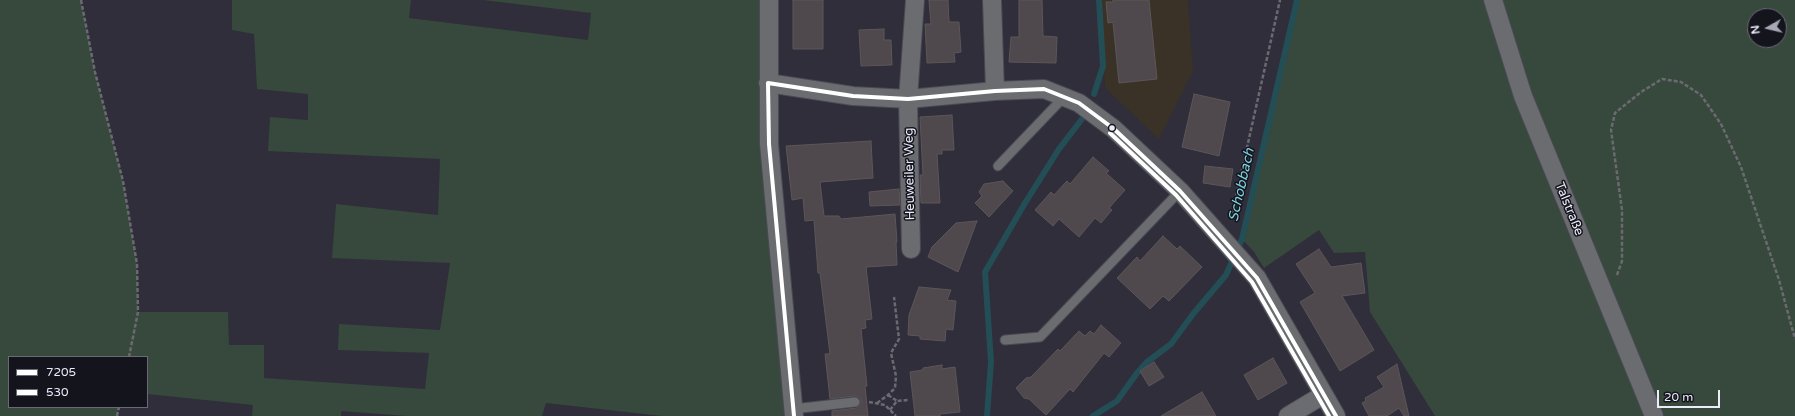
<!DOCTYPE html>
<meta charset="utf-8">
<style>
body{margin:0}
#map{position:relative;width:1795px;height:416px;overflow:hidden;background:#2f2e3a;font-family:"Varela Round",sans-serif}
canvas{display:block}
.legend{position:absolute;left:8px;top:356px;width:140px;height:52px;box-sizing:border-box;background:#14141d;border:1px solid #6a6a75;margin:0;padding:5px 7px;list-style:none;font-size:12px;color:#ebebf9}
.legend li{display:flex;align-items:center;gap:8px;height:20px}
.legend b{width:20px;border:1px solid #6a6a75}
.north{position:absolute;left:1747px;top:8px;width:40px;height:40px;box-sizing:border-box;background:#14141d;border:1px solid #6a6a75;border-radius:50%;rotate:262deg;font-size:11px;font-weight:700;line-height:16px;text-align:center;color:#ebebf9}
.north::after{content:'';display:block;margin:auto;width:14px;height:18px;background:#a9a9b6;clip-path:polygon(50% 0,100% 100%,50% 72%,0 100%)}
.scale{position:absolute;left:1657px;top:390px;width:63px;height:18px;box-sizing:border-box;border:2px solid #ebebf9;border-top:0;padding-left:5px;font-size:12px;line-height:14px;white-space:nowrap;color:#ebebf9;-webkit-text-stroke:3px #14141d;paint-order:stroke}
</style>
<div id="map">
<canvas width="1795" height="416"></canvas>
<ul class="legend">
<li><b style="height:5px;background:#fff"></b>7205</li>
<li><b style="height:5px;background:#fff"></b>530</li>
</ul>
<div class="north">N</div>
<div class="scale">20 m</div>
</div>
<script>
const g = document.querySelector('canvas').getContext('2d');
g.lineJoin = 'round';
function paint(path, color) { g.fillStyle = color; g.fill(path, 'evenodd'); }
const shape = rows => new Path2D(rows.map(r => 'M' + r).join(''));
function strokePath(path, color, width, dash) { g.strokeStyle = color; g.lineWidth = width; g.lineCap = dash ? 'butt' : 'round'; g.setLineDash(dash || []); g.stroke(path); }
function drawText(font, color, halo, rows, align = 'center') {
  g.font = font + ' "Varela Round",sans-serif'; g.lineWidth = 3; g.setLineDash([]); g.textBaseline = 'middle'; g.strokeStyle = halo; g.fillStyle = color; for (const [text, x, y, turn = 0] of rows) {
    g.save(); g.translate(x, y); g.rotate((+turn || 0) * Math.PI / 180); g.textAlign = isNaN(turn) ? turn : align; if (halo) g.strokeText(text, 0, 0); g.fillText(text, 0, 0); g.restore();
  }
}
paint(shape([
 [1101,0,1188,0,1193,71,1159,139,1105,88]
]), '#3a3226');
paint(shape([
 [0,0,81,0,95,72,123,181,137,264,138,312,228,312,229,345,264,345,264,378,425,389,429,353,338,350,339,324,440,330,450,263,332,258,336,204,438,215,440,159,268,151,270,117,308,120,308,94,257,89,254,34,232,30,232,0,411,0,409,18,588,40,591,13,483,0,768,0,793,416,662,416,546,403,542,416,407,416,341,411,341,416,252,416,253,405,147,394,147,357,9,357,9,407,119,407,117,416,0,416],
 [1297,0,1795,0,1795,416,1435,416,1370,312,1365,252,1334,253,1319,230,1264,268,1254,252,1242,239],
 [1755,16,1779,16,1779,40,1755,40]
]), '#37483d');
strokePath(shape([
 [1094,94,1103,66,1099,0],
 [987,416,991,362,985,272,1025,203,1059,149,1082,119],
 [1093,416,1117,401,1137,373,1147,362,1171,344,1193,314,1226,275,1242,239,1297,0]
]), '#234e56', 6);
const building = shape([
 [793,0,823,0,823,49,793,49,793,0],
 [929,0,948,0,949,22,959,22,961,52,954,53,955,62,927,63,925,24,931,24,929,0],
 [1019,0,1042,0,1043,36,1057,37,1056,63,1009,62,1011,37,1019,37,1019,0],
 [1113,0,1149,0,1157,79,1119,83,1113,22,1108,23,1106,2,1113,2,1113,0],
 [884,29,884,40,891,40,892,65,861,66,859,30,884,29],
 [1194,94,1230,102,1219,156,1182,147,1194,94],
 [952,115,954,150,942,150,942,154,937,154,940,203,921,203,920,175,923,175,920,117,952,115],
 [871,141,873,178,820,182,824,216,839,216,841,219,895,214,897,242,896,242,897,265,866,267,872,319,865,320,866,328,861,329,867,386,865,386,868,416,832,416,832,411,856,408,860,405,861,401,860,398,855,396,830,399,825,354,830,354,820,273,818,273,814,220,805,221,803,198,792,200,786,146,871,141],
 [1093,157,1109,171,1106,173,1125,190,1109,208,1112,210,1101,223,1095,218,1079,237,1059,219,1053,226,1035,210,1051,192,1054,195,1067,181,1070,184,1093,157],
 [1205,166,1233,169,1230,187,1203,183,1205,166],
 [1003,181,1013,191,989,217,975,203,982,196,979,192,984,184,1003,181],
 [899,189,900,205,870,206,869,192,899,189],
 [977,221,958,272,928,257,932,247,956,223,977,221],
 [1163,236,1177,249,1180,246,1202,267,1169,301,1163,296,1150,309,1117,278,1137,257,1140,261,1163,236],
 [1319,249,1331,267,1361,263,1365,293,1342,296,1374,350,1340,371,1300,302,1315,293,1296,264,1319,249],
 [919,287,951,290,947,300,956,301,953,330,946,329,945,341,920,339,920,336,908,335,909,315,919,287],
 [1101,325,1121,343,1109,357,1104,353,1073,392,1070,389,1046,415,1029,399,1024,398,1016,388,1026,378,1031,377,1058,349,1060,351,1079,331,1085,336,1090,331,1094,334,1101,325],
 [1273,358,1287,383,1258,400,1244,375,1273,358],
 [1154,362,1164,377,1149,386,1140,371,1154,362],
 [1397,364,1409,416,1404,416,1399,408,1387,416,1369,416,1362,403,1366,401,1365,398,1384,387,1377,377,1397,364],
 [942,365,942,369,955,367,960,412,940,414,940,416,915,416,910,372,923,370,923,368,942,365],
 [1202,392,1216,416,1161,416,1202,392]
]);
paint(building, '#4f494d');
strokePath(building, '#5c5659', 1);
const lane = shape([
 [998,166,1064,97],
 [1005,340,1040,337,1180,191],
 [793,409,855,402]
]);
const street = shape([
 [769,0,769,144,794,416],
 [992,0,995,91],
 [1493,0,1523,96,1654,416],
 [768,83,853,96,908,99,995,91,1044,89,1079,103,1114,129,1180,191,1257,278,1336,416],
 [911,249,908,99,915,0],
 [1288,416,1323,395]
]);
strokePath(lane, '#4a4954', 11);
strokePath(street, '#4a4954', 20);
strokePath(shape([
 [81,0,95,72,123,181,137,264,138,312,129,357],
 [1231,219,1280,0],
 [1617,275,1622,261,1622,210,1611,130,1615,113,1641,92,1662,79,1681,82,1701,95,1721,124,1741,167,1779,280,1795,339],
 [888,395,897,401],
 [869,402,885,405,896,416],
 [877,403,888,395,895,388,896,376,891,353,899,339,894,297],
 [890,410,897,401,909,400],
 [117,416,119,407]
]), '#6a6a71', 2.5, [4, 2]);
strokePath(lane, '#6a6c70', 9);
strokePath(street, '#6a6c70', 18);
strokePath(shape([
 [768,83,853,96,908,99,995,91,1044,89,1079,103,1114,129,1180,191,1257,278,1336,416],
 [768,83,769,144,794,416]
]), '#fff', 4);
strokePath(shape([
 [1110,133,1176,195,1252,282,1329,416]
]), '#fff', 4);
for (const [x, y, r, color] of [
 [1112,128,3.5,"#ebebf9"]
]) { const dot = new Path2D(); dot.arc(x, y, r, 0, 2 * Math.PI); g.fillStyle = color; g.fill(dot); strokePath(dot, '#14141d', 1.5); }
drawText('13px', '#ebebf9', '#14141d', [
 ["Heuweiler Weg",910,174,-91],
 ["Talstraße",1569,209,68]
]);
drawText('italic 14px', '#7ed0de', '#14141d', [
 ["Schobbach",1242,185,-77]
]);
</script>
